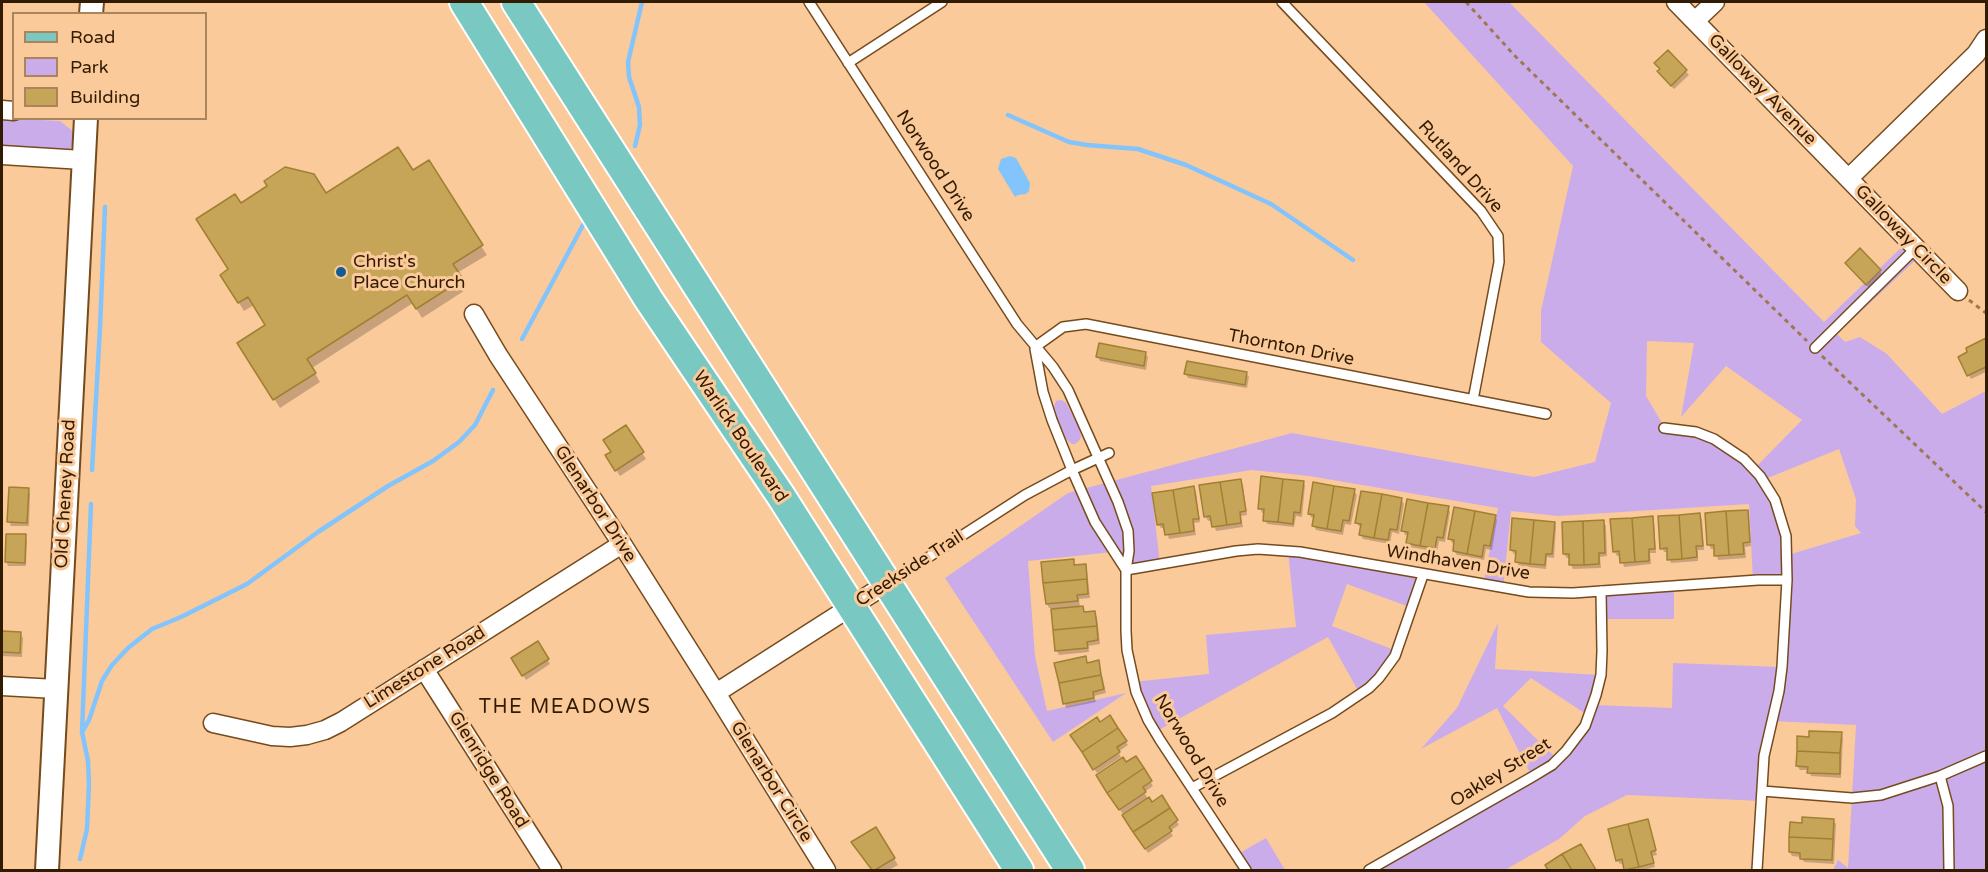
<!DOCTYPE html>
<style>
body{margin:0}
#map{position:relative;width:1988px;height:872px;overflow:hidden;background:#fbca9a;font-family:"Varela Round",sans-serif}
canvas{display:block}
.frame{position:absolute;inset:0;border:3px solid #311b02;pointer-events:none}
.legend{position:absolute;left:12px;top:12px;width:195px;height:108px;box-sizing:border-box;background:#fbca9a;border:2px solid #aa845d;margin:0;padding:8px 10px;list-style:none;font-size:18px;color:#311b02}
.legend li{display:flex;align-items:center;gap:12px;height:30px}
.legend b{width:30px;border:2px solid #aa845d}
</style>
<div id="map">
<canvas width="1988" height="872"></canvas>
<div class="frame"></div>
<ul class="legend">
<li><b style="height:8px;background:#79c8c1"></b>Road</li>
<li><b style="height:16px;background:#caaceb"></b>Park</li>
<li><b style="height:16px;background:#c6a458"></b>Building</li>
</ul>
</div>
<script>
const g = document.querySelector('canvas').getContext('2d');
g.lineJoin = 'round';
function paint(path, color) { g.fillStyle = color; g.fill(path, 'evenodd'); }
const shape = rows => new Path2D(rows.map(r => 'M' + r).join(''));
function strokePath(path, color, width, dash) { g.strokeStyle = color; g.lineWidth = width; g.lineCap = dash ? 'butt' : 'round'; g.setLineDash(dash || []); g.stroke(path); }
function drawText(font, color, halo, rows, align = 'center') {
  g.font = font + ' "Varela Round",sans-serif'; g.lineWidth = 6; g.setLineDash([]); g.textBaseline = 'middle'; g.strokeStyle = halo; g.fillStyle = color; for (const [text, x, y, turn = 0] of rows) {
    g.save(); g.translate(x, y); g.rotate((+turn || 0) * Math.PI / 180); g.textAlign = isNaN(turn) ? turn : align; if (halo) g.strokeText(text, 0, 0); g.fillText(text, 0, 0); g.restore();
  }
}
paint(shape([
 [1424,2,1509,2,1824,322,1909,240,1922,254,1837,334,1845,342,1860,337,1887,354,1942,414,1986,391,1986,870,1833,870,1838,860,1848,868,1856,725,1771,721,1761,801,1627,795,1585,816,1559,839,1505,870,1369,870,1532,777,1497,708,1421,749,1457,708,1498,623,1495,669,1601,675,1594,705,1672,708,1673,663,1782,667,1787,580,1753,580,1749,504,1558,516,1511,511,1503,589,1483,585,1498,508,1309,476,1252,470,1151,486,1160,564,1126,570,1113,552,1028,561,1035,656,1047,711,1126,693,1053,742,945,578,1068,493,1292,433,1534,477,1595,462,1611,403,1541,342,1541,311,1573,166],
 [1647,341,1694,343,1681,417,1726,366,1802,420,1754,469,1696,432,1665,428,1646,396],
 [1839,449,1856,499,1855,526,1861,533,1788,555,1786,536,1763,480],
 [1531,678,1589,716,1557,759,1503,706],
 [2,118,60,121,74,132,73,142,71,148,64,152,2,150],
 [1062,400,1066,403,1079,427,1081,437,1079,441,1075,444,1072,444,1066,439,1053,410,1056,401],
 [1288,551,1423,575,1412,608,1347,584,1332,626,1397,651,1360,694,1328,637,1155,732,1133,682,1209,674,1206,635,1296,627],
 [1674,586,1674,619,1602,619,1601,591],
 [1266,838,1285,870,1246,870,1236,855]
]), '#caaceb');
paint(shape([
 [1010,156,1016,158,1030,183,1029,191,1026,194,1018,195,1015,197,998,169,1001,159]
]), '#83c4fc');
paint(shape([
 [1668,52,1689,75,1674,89,1661,76,1661,70],
 [413,172,481,246,487,255,457,273,467,289,422,318,413,303,312,368,320,382,280,408,244,352,267,325,254,305,244,311,227,284,241,205,326,195],
 [1849,267,1880,271,1882,275,1869,288],
 [1986,340,1986,372,1971,379,1960,357,1969,353,1968,349],
 [1145,353,1148,357,1146,370,1100,361,1098,357],
 [1246,373,1249,377,1247,388,1188,378,1186,374],
 [626,427,646,459,620,476,607,456,612,452],
 [1240,480,1243,485,1247,515,1241,516,1243,527,1216,531,1212,520,1208,521,1206,517],
 [1303,482,1305,486,1302,517,1296,516,1294,527,1267,524,1265,520,1266,513,1262,513,1260,508],
 [1194,488,1196,492,1200,522,1194,523,1196,535,1169,539,1166,528,1161,528,1158,524],
 [28,489,30,494,29,526,11,526,9,521],
 [1354,491,1357,495,1351,525,1345,524,1343,535,1316,530,1314,526,1315,518,1312,518,1309,514],
 [1401,500,1404,504,1399,534,1392,532,1390,544,1363,539,1361,535,1362,527,1359,526,1356,522],
 [1448,508,1450,512,1445,542,1439,541,1437,552,1410,547,1407,543,1409,535,1405,535,1403,530],
 [1747,511,1749,516,1751,546,1745,547,1746,558,1718,560,1716,549,1711,549,1709,545],
 [1700,515,1702,519,1704,550,1698,550,1698,561,1671,563,1668,552,1664,552,1662,548],
 [1495,516,1497,520,1492,550,1486,549,1484,560,1457,555,1454,551,1455,544,1452,543,1450,539],
 [1652,518,1654,522,1656,553,1650,553,1651,564,1624,567,1621,555,1617,556,1614,551],
 [1603,522,1606,526,1607,556,1600,557,1601,568,1573,569,1571,565,1571,558,1567,558,1564,554],
 [1554,523,1556,527,1554,558,1547,557,1546,569,1519,566,1517,562,1517,555,1514,554,1511,550],
 [25,536,27,540,26,566,8,566,6,561],
 [1073,560,1075,567,1085,566,1087,570,1090,598,1079,599,1080,608,1082,607,1085,613,1094,612,1097,617,1100,644,1088,646,1089,652,1059,655,1057,651,1052,608,1049,608,1047,604,1043,563],
 [2,633,20,634,23,638,22,657,2,656],
 [538,643,550,664,526,680,513,659],
 [1085,658,1088,664,1098,662,1100,666,1106,693,1094,696,1096,702,1066,708,1056,664],
 [1110,718,1128,745,1118,752,1121,757,1097,773,1072,736,1100,724],
 [1841,734,1843,738,1841,778,1811,776,1809,770,1800,770,1797,766,1810,738],
 [1135,758,1153,786,1144,792,1148,799,1152,804,1161,797,1179,825,1170,831,1173,836,1148,853,1098,776,1125,764],
 [1833,820,1836,824,1834,864,1804,862,1801,857,1792,856,1790,852],
 [1647,821,1657,855,1652,856,1655,867,1643,870,1626,870,1624,863,1620,864,1617,860],
 [876,829,898,865,889,870,873,870,857,849],
 [1580,846,1594,870,1549,870,1547,866]
]), '#0003');
strokePath(shape([
 [1008,115,1069,142,1087,145,1138,149,1186,165,1271,204,1353,260],
 [635,146,640,125,639,107,629,77,628,62,642,2],
 [522,339,583,225],
 [92,470,100,328,105,207],
 [82,732,89,720,102,681,112,665,128,648,152,629,181,617,247,584,318,532,388,486,433,461,459,442,475,425,493,390],
 [80,859,87,829,89,784,88,761,82,732,91,504]
]), '#83c4fc', 4.5);
const building = shape([
 [1668,50,1687,70,1671,86,1657,71,1660,69,1654,63,1668,50],
 [398,147,413,170,429,160,483,245,453,264,463,279,416,309,407,295,307,359,316,373,273,400,237,343,265,325,248,297,238,303,220,275,228,269,196,219,235,194,241,203,267,186,264,181,285,167,314,174,326,193,398,147],
 [1860,248,1881,270,1866,285,1845,263,1860,248],
 [1986,338,1986,367,1967,376,1958,357,1967,352,1966,348,1986,338],
 [1099,343,1146,352,1144,366,1096,357,1099,343],
 [1187,361,1247,372,1245,385,1184,374,1187,361],
 [626,425,644,452,615,471,605,455,611,452,603,440,626,425],
 [1261,476,1283,479,1278,522,1263,521,1264,509,1258,509,1261,476],
 [1241,479,1246,511,1240,512,1241,523,1227,525,1220,482,1241,479],
 [1283,479,1304,481,1300,513,1294,512,1293,524,1278,522,1283,479],
 [1220,482,1227,525,1212,527,1210,516,1204,517,1199,485,1220,482],
 [1313,482,1334,486,1327,529,1312,526,1314,515,1308,514,1313,482],
 [1194,486,1199,519,1193,519,1194,531,1180,533,1173,490,1194,486],
 [1334,486,1355,489,1349,521,1343,520,1341,531,1327,529,1334,486],
 [9,487,29,488,27,523,7,522,9,487],
 [1173,490,1180,533,1165,535,1163,524,1157,525,1152,493,1173,490],
 [1361,491,1382,494,1374,538,1359,535,1361,524,1355,523,1361,491],
 [1382,494,1402,498,1397,530,1390,529,1388,540,1374,538,1382,494],
 [1407,499,1428,503,1420,546,1406,543,1408,532,1401,531,1407,499],
 [1428,503,1449,506,1443,538,1437,537,1435,548,1420,546,1428,503],
 [1454,507,1475,511,1467,554,1453,551,1454,540,1448,539,1454,507],
 [1748,510,1750,542,1743,543,1744,554,1729,555,1726,511,1748,510],
 [1475,511,1496,515,1490,546,1484,545,1482,557,1467,554,1475,511],
 [1726,511,1729,555,1714,556,1714,545,1707,545,1705,513,1726,511],
 [1700,513,1703,546,1696,546,1697,557,1682,559,1679,515,1700,513],
 [1679,515,1682,559,1667,560,1667,548,1660,549,1658,516,1679,515],
 [1653,516,1655,549,1649,549,1649,561,1635,562,1632,518,1653,516],
 [1512,518,1534,520,1530,564,1515,562,1516,551,1510,550,1512,518],
 [1632,518,1635,562,1620,563,1619,551,1613,552,1610,519,1632,518],
 [1534,520,1555,522,1552,554,1546,554,1545,565,1530,564,1534,520],
 [1604,520,1605,553,1599,553,1599,564,1584,565,1583,521,1604,520],
 [1583,521,1584,565,1569,565,1569,554,1563,554,1562,522,1583,521],
 [6,534,26,534,25,563,5,562,6,534],
 [1074,559,1074,565,1086,564,1087,579,1043,583,1041,562,1074,559],
 [1087,579,1088,594,1077,595,1078,601,1046,604,1043,583,1087,579],
 [1083,606,1084,612,1095,611,1097,626,1053,630,1051,609,1083,606],
 [1097,626,1098,640,1087,642,1088,648,1055,651,1053,630,1097,626],
 [2,631,21,632,20,653,2,652,2,631],
 [538,641,549,659,522,676,511,658,538,641],
 [1086,656,1087,663,1099,660,1101,675,1059,683,1054,663,1086,656],
 [1101,675,1104,689,1093,692,1094,698,1063,704,1059,683,1101,675],
 [1110,715,1118,728,1082,752,1070,735,1097,717,1100,722,1110,715],
 [1118,728,1127,741,1117,747,1120,752,1093,770,1082,752,1118,728],
 [1809,731,1842,732,1840,753,1797,751,1797,736,1809,737,1809,731],
 [1797,751,1840,753,1840,774,1807,773,1808,767,1796,766,1797,751],
 [1136,756,1144,768,1107,793,1096,775,1123,757,1126,762,1136,756],
 [1144,768,1152,781,1143,787,1146,792,1119,810,1107,793,1144,768],
 [1162,795,1170,808,1133,832,1122,815,1149,797,1152,802,1162,795],
 [1170,808,1178,820,1169,827,1172,831,1145,849,1133,832,1170,808],
 [1802,817,1834,819,1833,839,1789,837,1790,822,1802,823,1802,817],
 [1648,819,1656,850,1651,852,1654,863,1639,867,1628,824,1648,819],
 [1628,824,1639,867,1624,870,1622,859,1616,861,1608,829,1628,824],
 [876,827,895,858,875,870,872,870,851,842,876,827],
 [1789,837,1833,839,1832,860,1800,859,1800,853,1789,852,1789,837],
 [1581,844,1596,870,1572,870,1562,854,1581,844],
 [1562,854,1572,870,1548,870,1545,865,1562,854]
]);
paint(building, '#c6a458');
strokePath(building, '#a18032', 1.5);
const service = shape([
 [809,2,1017,324,1053,367,1068,390,1118,502,1128,531,1129,551,1126,570,1126,631,1127,650,1136,692,1148,720,1160,740,1246,870],
 [1282,2,1481,211,1498,236,1499,262,1473,400],
 [848,63,942,2],
 [1035,347,1063,327,1086,324,1546,414],
 [1815,348,1916,248],
 [1035,349,1043,392,1052,420,1072,470,1095,522,1126,570],
 [1664,428,1696,432,1714,439,1744,459,1760,476,1775,500,1786,536,1787,580,1782,667,1779,691,1764,756,1757,870],
 [1126,570,1236,551,1258,549,1300,552,1529,592,1573,593,1758,580,1787,580],
 [890,582,1025,495,1072,470,1109,453],
 [1940,776,1948,806,1949,870],
 [1192,788,1332,713,1369,688,1379,678,1395,656,1423,575],
 [1762,791,1852,798,1881,795,1940,776,1986,756],
 [1369,870,1532,777,1552,765,1566,751,1585,726,1596,695,1601,675,1602,651,1601,591]
]);
const minor = shape([
 [1676,2,1958,291],
 [1695,21,1715,2],
 [2,110,14,111],
 [2,155,83,160],
 [1849,178,1976,54,1986,39],
 [474,314,498,355,622,544,716,693,826,870],
 [424,669,552,870],
 [2,686,56,689],
 [716,693,888,583],
 [213,723,272,736,290,737,307,735,325,730,341,722,622,544]
]);
const tertiary = shape([
 [91,14,92,2],
 [47,870,86,118]
]);
const primary = shape([
 [464,2,649,300,781,496,1019,870],
 [516,2,1070,870]
]);
strokePath(service, '#754b1d', 12);
strokePath(minor, '#754b1d', 21);
strokePath(tertiary, '#754b1d', 26);
strokePath(primary, '#fff', 32);
strokePath(shape([
 [1466,2,1515,56,1807,341],
 [1969,300,1986,313],
 [1822,356,1986,512]
]), '#9d7953', 3, [4.5, 4.5]);
strokePath(service, '#fff', 9);
strokePath(minor, '#fff', 18);
strokePath(tertiary, '#fff', 22);
strokePath(primary, '#79c8c1', 28);
for (const [x, y, r, color] of [
 [341,272,6,"#145d91"]
]) { const dot = new Path2D(); dot.arc(x, y, r, 0, 2 * Math.PI); g.fillStyle = color; g.fill(dot); strokePath(dot, '#fbca9a', 2); }
drawText('18px', '#311b02', '#fbca9a', [
 ["Galloway Avenue",1762,90,46],
 ["Norwood Drive",935,166,57],
 ["Rutland Drive",1460,167,48],
 ["Galloway Circle",1903,235,46],
 ["Thornton Drive",1291,348,11],
 ["Warlick Boulevard",740,437,56],
 ["Old Cheney Road",66,494,-87],
 ["Glenarbor Drive",595,504,57],
 ["Windhaven Drive",1458,563,9],
 ["Creekside Trail",910,569,-33],
 ["Limestone Road",425,668,-32],
 ["Norwood Drive",1191,751,59],
 ["Glenridge Road",488,770,58],
 ["Oakley Street",1501,773,-32],
 ["Glenarbor Circle",771,782,58]
]);
drawText('18px', '#311b02', '#fbca9a', [
 ["Christ's",353,262],
 ["Place Church",353,283]
], 'left');
g.letterSpacing = '1.5px';
drawText('20px', '#311b02', '#fbca9a', [
 ["THE MEADOWS",565,708]
]);
g.letterSpacing = '0px';
</script>
